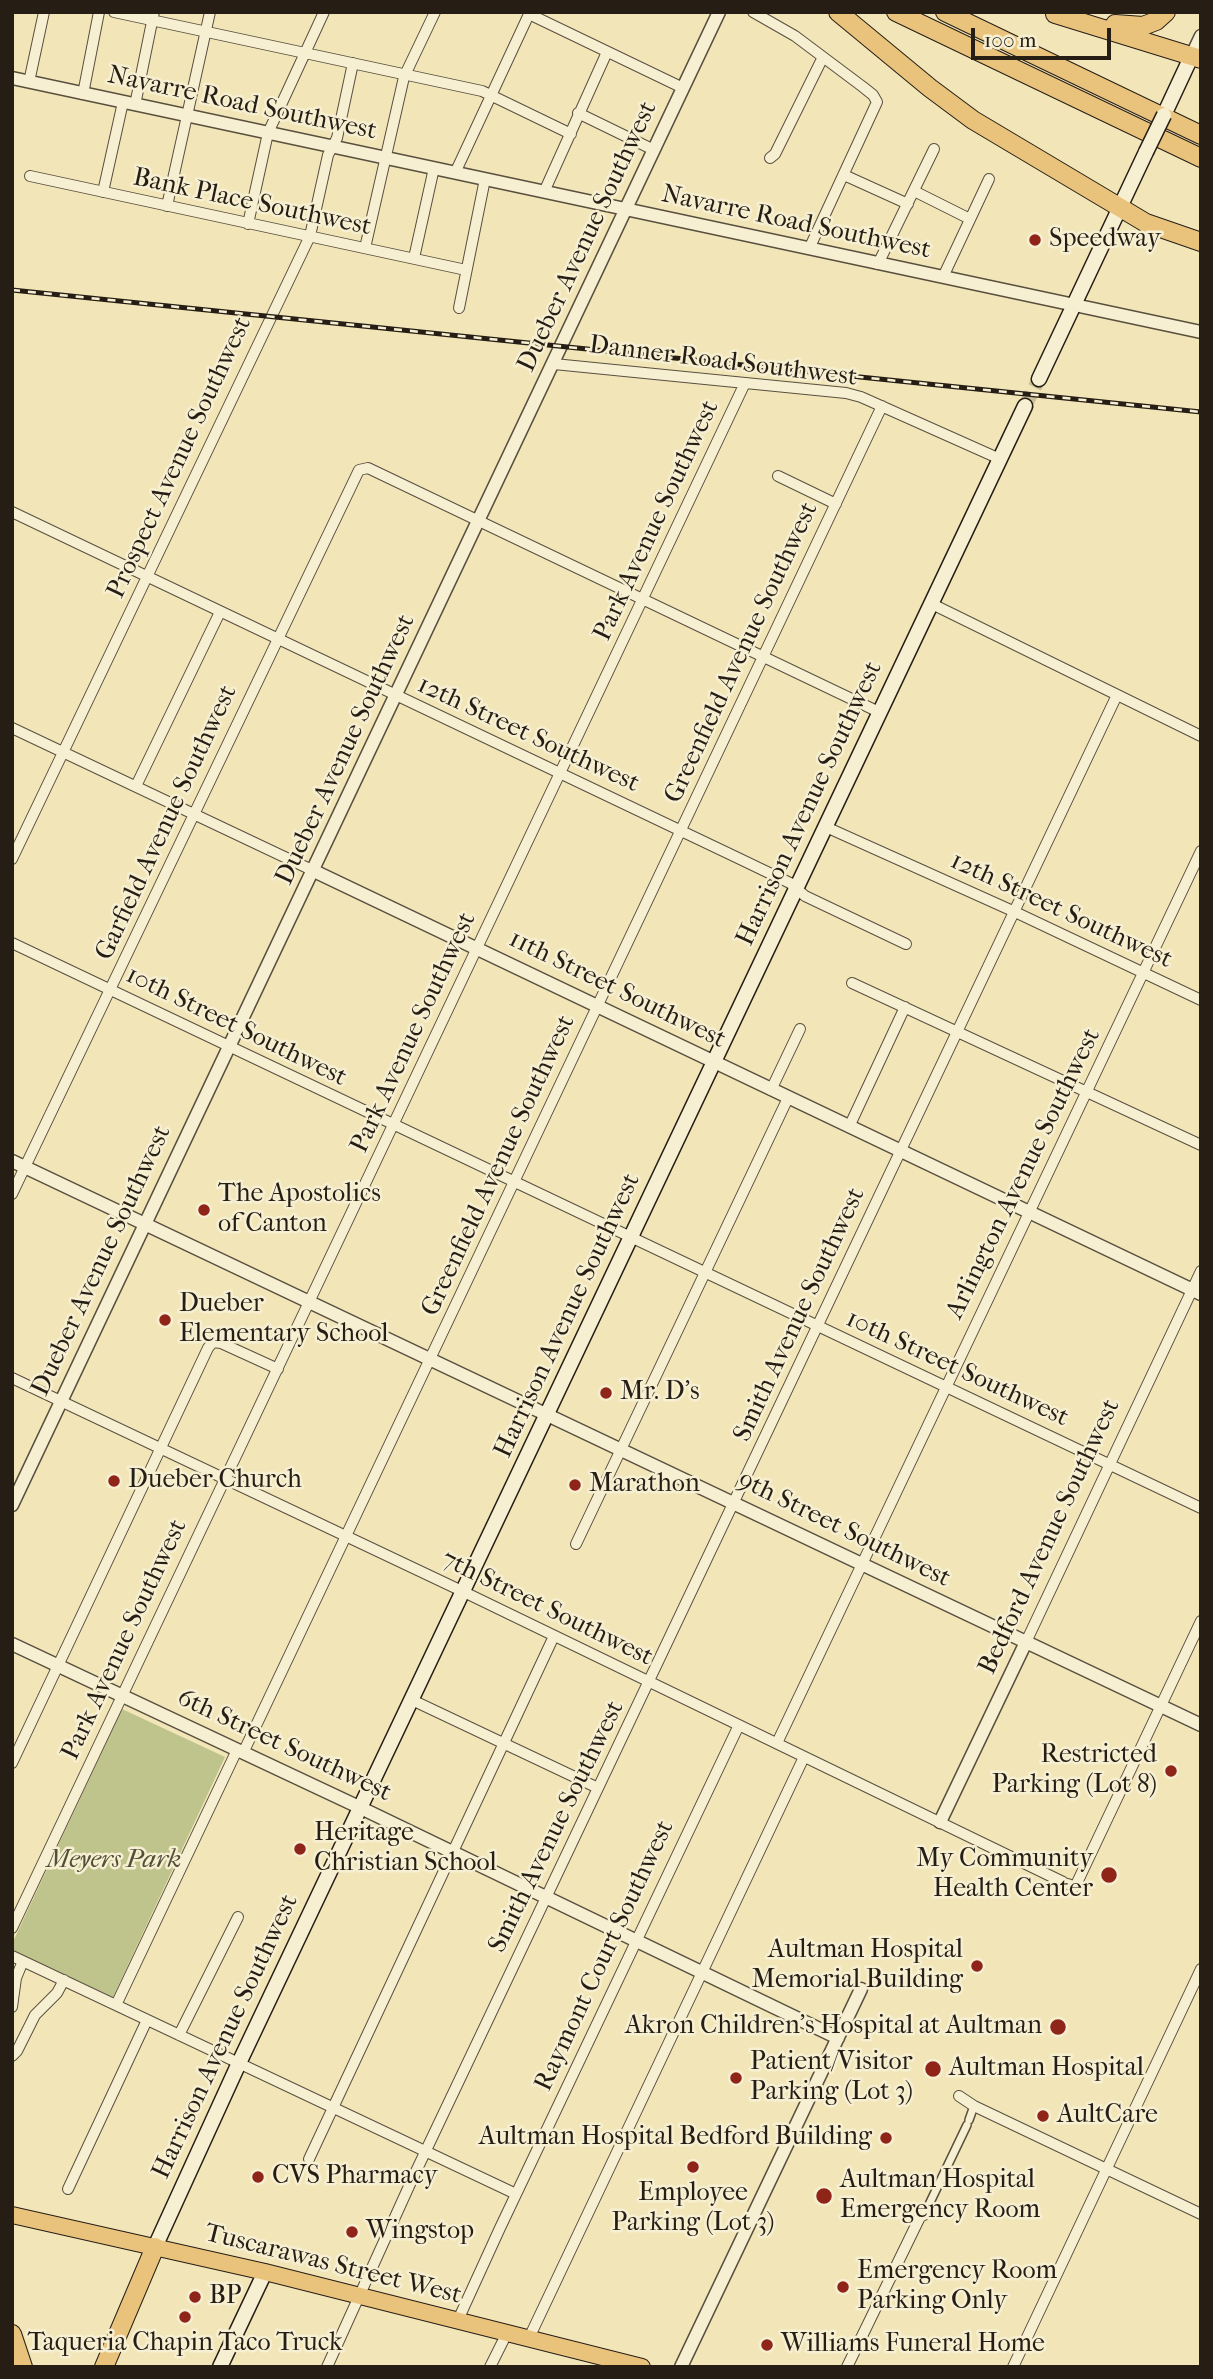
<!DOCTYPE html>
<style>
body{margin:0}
#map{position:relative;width:1213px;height:2379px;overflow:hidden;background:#f2e6b9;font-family:"IM FELL French Canon",serif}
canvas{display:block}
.frame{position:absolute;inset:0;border:14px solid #261d15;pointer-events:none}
.scale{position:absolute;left:971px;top:28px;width:140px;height:32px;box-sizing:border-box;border:4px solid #261d15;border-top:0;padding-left:9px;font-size:21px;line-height:24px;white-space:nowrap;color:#261d15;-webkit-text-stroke:5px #f7efd2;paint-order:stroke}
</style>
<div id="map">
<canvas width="1213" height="2379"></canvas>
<div class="frame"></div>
<div class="scale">100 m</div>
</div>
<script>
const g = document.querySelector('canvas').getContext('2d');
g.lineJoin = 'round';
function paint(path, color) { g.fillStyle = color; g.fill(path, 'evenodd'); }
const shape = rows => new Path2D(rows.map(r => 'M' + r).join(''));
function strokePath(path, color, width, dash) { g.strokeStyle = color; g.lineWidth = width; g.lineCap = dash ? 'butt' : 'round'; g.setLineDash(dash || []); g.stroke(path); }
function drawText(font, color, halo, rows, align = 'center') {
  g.font = font + ' "IM FELL French Canon",serif'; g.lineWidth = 5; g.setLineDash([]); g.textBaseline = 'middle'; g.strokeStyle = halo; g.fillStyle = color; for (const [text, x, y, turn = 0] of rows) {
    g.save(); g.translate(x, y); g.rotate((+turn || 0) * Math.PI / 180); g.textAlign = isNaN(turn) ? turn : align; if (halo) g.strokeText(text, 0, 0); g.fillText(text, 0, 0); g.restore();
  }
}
paint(shape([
 [122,1709,225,1757,113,1997,12,1950,12,1944]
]), '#bec48c');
strokePath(shape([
 [1025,406,1039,379]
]), '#c9be98', 14, [14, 7]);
const pedestrian = shape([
 [969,2120,974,2106],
 [924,2215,967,2125]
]);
const minor = shape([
 [114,12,482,91,571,134],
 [753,12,795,36,863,87,873,95,877,102,809,249],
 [529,14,683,88],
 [29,82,44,12],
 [83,94,99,12],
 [135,105,154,12],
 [578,113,654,150],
 [770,158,775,154,823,57],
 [455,173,530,12],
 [844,175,908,204],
 [30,176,466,270],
 [914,191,970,219],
 [103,192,123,102],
 [544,192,607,52],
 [167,206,210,12],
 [248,224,268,133,324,12],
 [365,248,404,77,435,12],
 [414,258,434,168],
 [878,264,934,149],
 [943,277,989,179],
 [459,308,485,179],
 [554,364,846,393,861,397,1000,459],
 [778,476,836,504],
 [12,512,738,858,790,883,805,896,906,944],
 [932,604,1201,736],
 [12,728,314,871],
 [136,786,220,612],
 [826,827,1015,912,1201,1000],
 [12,859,310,236,328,155,337,138,353,63],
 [12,943,1201,1508],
 [852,983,1201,1145],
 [771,1090,800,1029],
 [849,1127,905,1007],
 [12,1194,359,470,368,468,881,713],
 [12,1378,464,1592,1063,1882],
 [576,1544,788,1098],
 [1026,1642,1201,1271],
 [412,1700,598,1788],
 [777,1743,1201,851],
 [243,1753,882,406],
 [12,1763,208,1348,213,1342,221,1343,278,1369],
 [1068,1884,1075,1887,1201,1621],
 [12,1928,745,383],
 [12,1956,516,2194],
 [116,2005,237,1750],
 [12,2007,16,1978,23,1961],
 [179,2035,238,1917],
 [12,2056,17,2051,35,2015,57,1993,64,1980],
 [959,2096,974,2106,1201,2214],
 [309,2159,554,1636],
 [68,2189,147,2020],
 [458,2320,500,2228,739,1725],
 [529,2338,804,1757],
 [327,2367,410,2184,1117,695],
 [490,2367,507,2333],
 [847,2367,920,2217,924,2215],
 [1013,2367,1201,1969]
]);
const tertiary = shape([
 [1192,55,1201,36],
 [12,78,1201,332],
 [314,871,1201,1294],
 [12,1161,1201,1725],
 [12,1505,719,12],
 [12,1644,361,1808,838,2038],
 [940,1822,1026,1642],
 [681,2367,861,1989]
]);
const secondary = shape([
 [1164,115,1192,55],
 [1039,379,1146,152],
 [155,2247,239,2063,1025,406],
 [220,2367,265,2272]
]);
const primary = shape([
 [12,2215,265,2272,642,2367]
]);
const motorway = shape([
 [838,12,930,88,973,120,1146,223,1201,242],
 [896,12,1201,158],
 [945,12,1201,135],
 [1055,14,1201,59],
 [1115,24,1143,26,1156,21,1166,12],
 [12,2334,23,2367],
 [104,2367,155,2247]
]);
strokePath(pedestrian, '#594f3e', 10);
strokePath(minor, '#594f3e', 12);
strokePath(tertiary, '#594f3e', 15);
strokePath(secondary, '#261d15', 17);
strokePath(primary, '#261d15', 18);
strokePath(motorway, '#261d15', 20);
strokePath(pedestrian, '#f7efd2', 7);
strokePath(minor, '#f7efd2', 10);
strokePath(tertiary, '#f7efd2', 12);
strokePath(secondary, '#f7efd2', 14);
strokePath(primary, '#e9c37c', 16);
strokePath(motorway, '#e9c37c', 18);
const rail = shape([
 [12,290,1201,412]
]);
strokePath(rail, '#261d15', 5);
strokePath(rail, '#f7efd2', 2.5, [8]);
const secondaryBridge = shape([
 [1146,152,1164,115]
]);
strokePath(secondaryBridge, '#261d15', 17, []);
strokePath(secondaryBridge, '#f7efd2', 14);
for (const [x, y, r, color] of [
 [1035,240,7,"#8f2418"],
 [204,1210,7,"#8f2418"],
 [165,1320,7,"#8f2418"],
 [606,1393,7,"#8f2418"],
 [114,1481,7,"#8f2418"],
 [575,1485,7,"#8f2418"],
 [1171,1771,7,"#8f2418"],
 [300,1849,7,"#8f2418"],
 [1109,1875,9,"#8f2418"],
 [977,1966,7,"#8f2418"],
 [1058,2027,9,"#8f2418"],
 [933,2069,9,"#8f2418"],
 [736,2078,7,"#8f2418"],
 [1043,2116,7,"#8f2418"],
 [886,2138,7,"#8f2418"],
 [693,2167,7,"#8f2418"],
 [258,2177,7,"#8f2418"],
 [824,2196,9,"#8f2418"],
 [352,2232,7,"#8f2418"],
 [843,2287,7,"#8f2418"],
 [195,2297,7,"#8f2418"],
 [185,2317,7,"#8f2418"],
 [767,2345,7,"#8f2418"]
]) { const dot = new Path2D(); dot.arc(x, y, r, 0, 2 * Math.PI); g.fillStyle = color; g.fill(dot); strokePath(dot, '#f7efd2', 2.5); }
drawText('26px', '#261d15', '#f7efd2', [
 ["Navarre Road Southwest",242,104,12],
 ["Bank Place Southwest",252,203,12],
 ["Navarre Road Southwest",796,223,12],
 ["Dueber Avenue Southwest",588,237,-65],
 ["Danner Road Southwest",723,362,7],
 ["Prospect Avenue Southwest",180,458,-65],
 ["Park Avenue Southwest",657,521,-65],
 ["Greenfield Avenue Southwest",742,653,-65],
 ["12th Street Southwest",528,735,25],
 ["Dueber Avenue Southwest",346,750,-65],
 ["Harrison Avenue Southwest",810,804,-65],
 ["Garfield Avenue Southwest",167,823,-65],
 ["12th Street Southwest",1061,911,25],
 ["11th Street Southwest",617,990,26],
 ["10th Street Southwest",236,1027,26],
 ["Park Avenue Southwest",414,1033,-65],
 ["Greenfield Avenue Southwest",499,1166,-65],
 ["Arlington Avenue Southwest",1024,1174,-64],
 ["Dueber Avenue Southwest",102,1261,-65],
 ["Smith Avenue Southwest",800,1315,-65],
 ["Harrison Avenue Southwest",568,1316,-65],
 ["10th Street Southwest",957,1369,25],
 ["9th Street Southwest",844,1530,26],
 ["Bedford Avenue Southwest",1050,1537,-65],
 ["7th Street Southwest",547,1609,26],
 ["Park Avenue Southwest",125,1640,-65],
 ["6th Street Southwest",284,1746,25],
 ["Smith Avenue Southwest",557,1827,-64],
 ["Raymont Court Southwest",605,1956,-65],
 ["Harrison Avenue Southwest",226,2037,-65],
 ["Tuscarawas Street West",333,2265,14]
]);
drawText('26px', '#261d15', '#f7efd2', [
 ["Speedway",1049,240],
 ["The Apostolics",218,1195],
 ["of Canton",218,1225],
 ["Dueber",179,1305],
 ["Elementary School",179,1335],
 ["Mr. D's",620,1393],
 ["Dueber Church",128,1481],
 ["Marathon",589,1485],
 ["Restricted",1157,1756,"right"],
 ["Parking (Lot 8)",1157,1786,"right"],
 ["Heritage",314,1834],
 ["Christian School",314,1864],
 ["My Community",1093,1860,"right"],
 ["Health Center",1093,1890,"right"],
 ["Aultman Hospital",963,1951,"right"],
 ["Memorial Building",963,1981,"right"],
 ["Akron Children's Hospital at Aultman",1042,2027,"right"],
 ["Patient/Visitor",750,2063],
 ["Parking (Lot 3)",750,2093],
 ["Aultman Hospital",949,2069],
 ["AultCare",1057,2116],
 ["Aultman Hospital Bedford Building",872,2138,"right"],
 ["CVS Pharmacy",272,2177],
 ["Aultman Hospital",840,2181],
 ["Emergency Room",840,2211],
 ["Employee",693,2194,"center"],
 ["Parking (Lot 3)",693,2224,"center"],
 ["Wingstop",366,2232],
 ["Emergency Room",857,2272],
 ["Parking Only",857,2302],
 ["BP",209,2297],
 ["Taqueria Chapin Taco Truck",185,2344,"center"],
 ["Williams Funeral Home",781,2345]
], 'left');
drawText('italic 26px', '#544f39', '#f7efd2', [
 ["Meyers Park",114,1861]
]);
</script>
